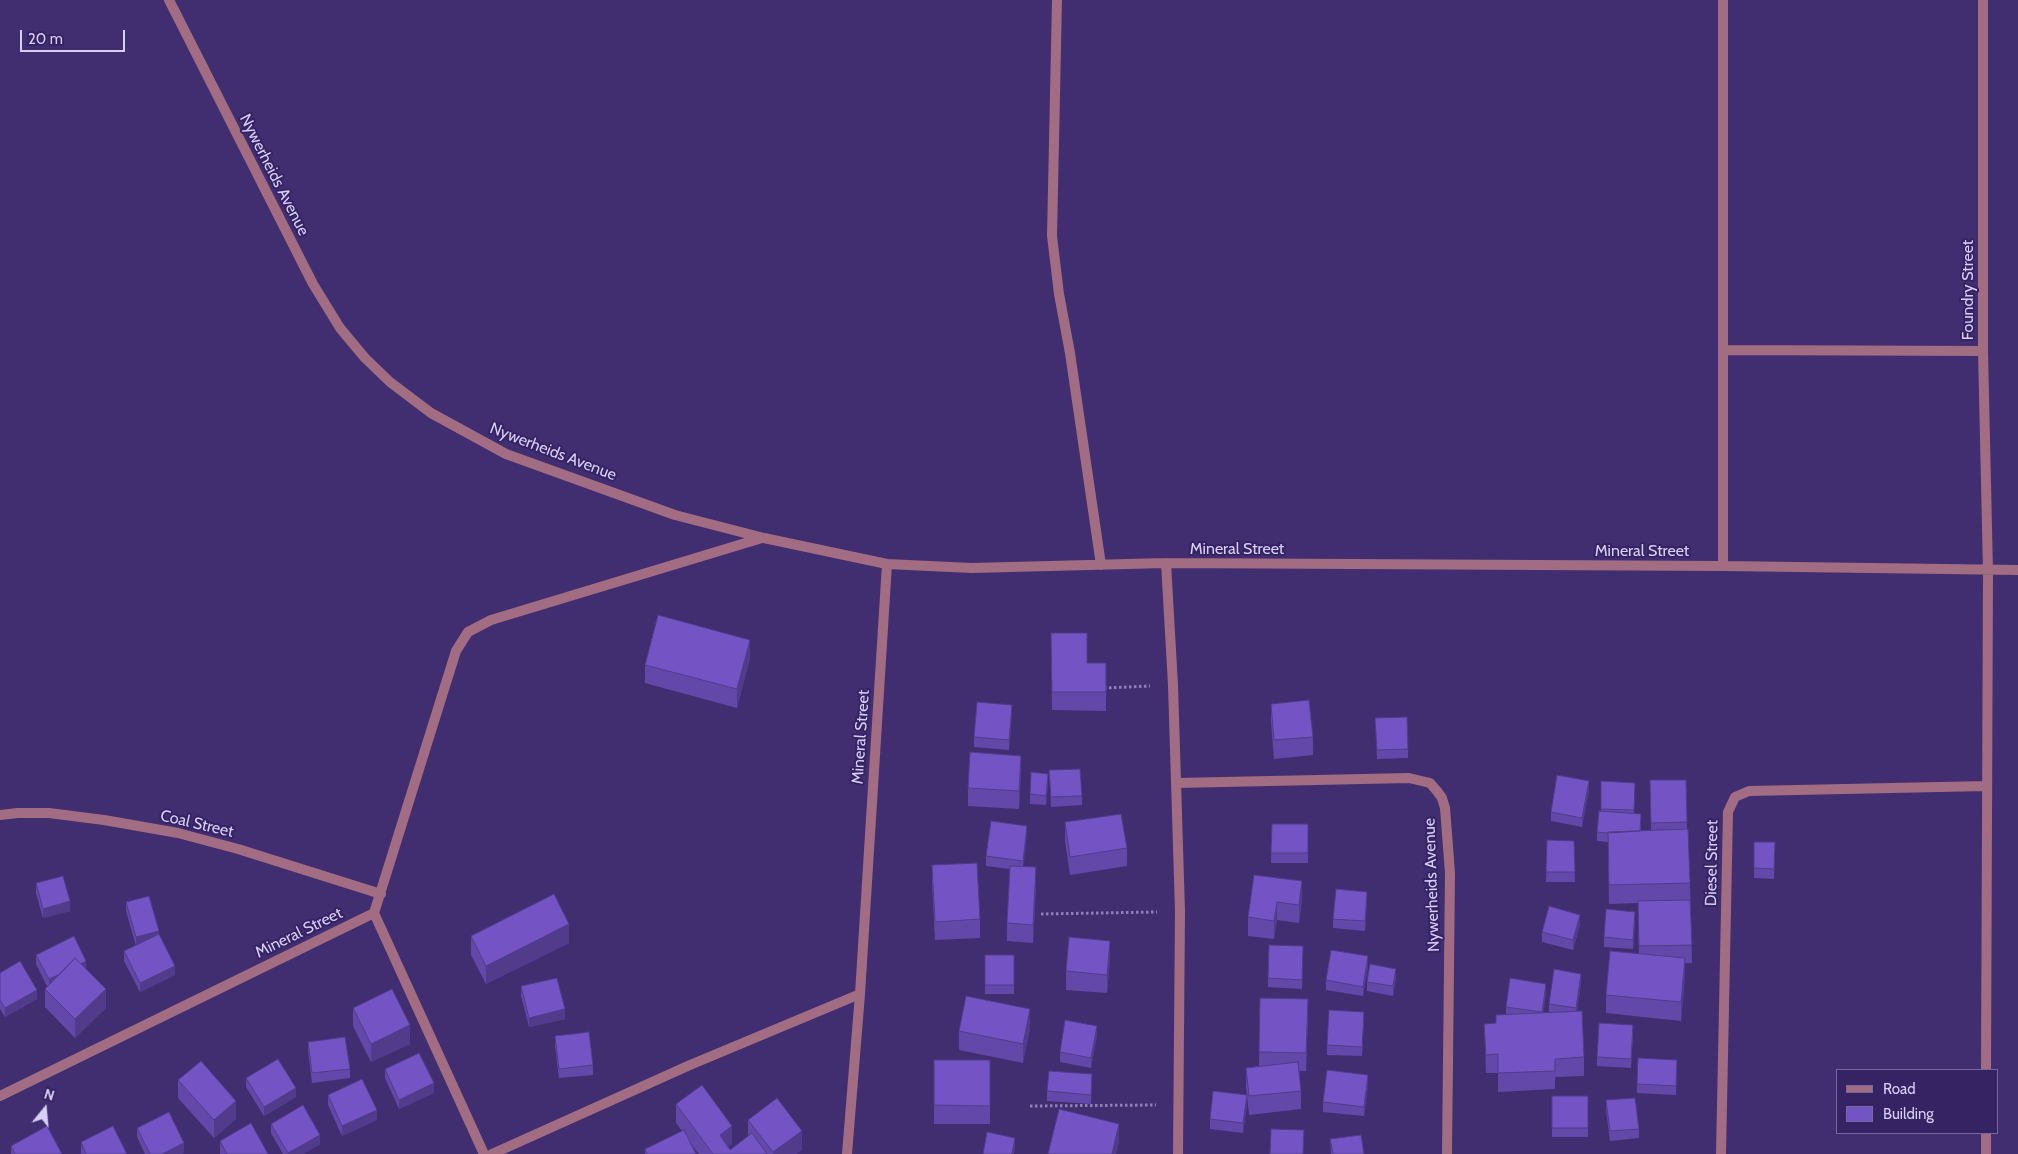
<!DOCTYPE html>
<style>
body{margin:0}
#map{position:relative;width:2018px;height:1154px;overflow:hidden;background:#402e70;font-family:Cabin,sans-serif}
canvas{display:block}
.legend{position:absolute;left:1836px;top:1069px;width:162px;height:65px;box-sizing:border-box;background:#362364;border:1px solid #76689f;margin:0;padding:6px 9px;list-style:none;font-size:15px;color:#d6d0f7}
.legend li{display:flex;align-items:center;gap:10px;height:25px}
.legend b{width:25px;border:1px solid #76689f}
.north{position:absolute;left:20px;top:1084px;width:50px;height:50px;-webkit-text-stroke:4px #362364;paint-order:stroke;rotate:17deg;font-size:14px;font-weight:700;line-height:20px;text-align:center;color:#d6d0f7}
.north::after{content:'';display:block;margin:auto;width:18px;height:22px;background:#d6d0f7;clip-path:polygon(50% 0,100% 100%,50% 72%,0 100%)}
.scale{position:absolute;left:20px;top:30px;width:105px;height:22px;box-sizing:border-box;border:2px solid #d6d0f7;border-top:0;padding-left:6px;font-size:15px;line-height:18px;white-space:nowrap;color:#d6d0f7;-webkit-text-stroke:4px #362364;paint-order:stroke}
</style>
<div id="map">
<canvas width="2018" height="1154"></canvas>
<ul class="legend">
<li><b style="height:6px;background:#a26c83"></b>Road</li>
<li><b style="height:14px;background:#7454c5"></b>Building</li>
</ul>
<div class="north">N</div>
<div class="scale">20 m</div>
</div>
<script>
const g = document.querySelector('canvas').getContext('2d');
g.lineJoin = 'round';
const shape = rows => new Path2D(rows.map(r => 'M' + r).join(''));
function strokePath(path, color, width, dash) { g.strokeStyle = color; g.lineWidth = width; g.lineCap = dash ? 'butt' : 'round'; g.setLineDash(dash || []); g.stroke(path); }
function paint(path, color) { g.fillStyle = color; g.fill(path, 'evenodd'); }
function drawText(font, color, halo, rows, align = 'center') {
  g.font = font + ' Cabin,sans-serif'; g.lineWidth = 4; g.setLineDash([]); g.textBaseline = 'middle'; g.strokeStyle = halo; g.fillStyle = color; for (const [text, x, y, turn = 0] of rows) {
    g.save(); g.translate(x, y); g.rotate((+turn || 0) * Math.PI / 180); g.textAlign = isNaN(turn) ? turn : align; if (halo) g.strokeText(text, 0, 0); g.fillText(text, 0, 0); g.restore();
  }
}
strokePath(shape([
 [1104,688,1150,686],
 [1041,914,1157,912],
 [1030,1106,1156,1105]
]), '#8c80b4', 3, [2.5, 2.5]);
strokePath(shape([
 [169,0,313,284,340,328,365,358,390,382,431,413,506,454,675,515,764,538,887,564,972,568,1166,563,1723,566,2018,570],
 [1057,0,1052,236,1059,294,1070,353,1101,565],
 [1723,0,1723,566],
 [1983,0,1983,351,1988,571,1986,1070],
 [1724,350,1983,351],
 [1166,563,1173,685,1180,911,1178,1154],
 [1177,783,1409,778,1430,783,1437,791,1442,798,1445,808,1450,873,1447,1154],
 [0,815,18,813,49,813,104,820,178,833,238,849,381,894],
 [374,913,456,651,468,632,491,620,762,538],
 [0,1096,374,913,484,1154],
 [492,1154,690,1065,860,994],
 [847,1154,860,994,887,564],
 [1721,1154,1728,812,1735,797,1749,791,1987,786],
 [1986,1154,1986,1133]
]), '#a26c83', 10);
paint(shape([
 [1051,633,1087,663,1106,663,1106,711,1052,710],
 [750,658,737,708,645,683,645,665],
 [1271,704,1313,737,1313,755,1274,759,1271,722],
 [1012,714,1009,750,974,747,974,737],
 [1375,718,1408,749,1408,758,1377,759],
 [1049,770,1082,796,1082,805,1051,807],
 [1021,774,1019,809,968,806,968,788],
 [1650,780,1686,780,1687,829,1690,883,1692,963,1685,963,1685,976,1681,1021,1606,1013,1606,995,1639,953,1638,903,1609,904,1608,842,1597,841,1597,832,1601,811,1601,781,1635,792,1634,813,1641,823,1641,831,1651,831],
 [1048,783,1046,805,1030,804,1030,794],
 [1589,790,1582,827,1551,821,1551,812],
 [1065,822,1127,848,1127,866,1070,875,1065,841],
 [1272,824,1308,824,1308,863,1271,863],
 [1027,835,1023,866,1036,886,1033,943,1007,941,1007,923,1010,869,986,866,986,856],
 [1547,840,1574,841,1575,882,1546,882],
 [1754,842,1775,842,1774,879,1754,878],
 [932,865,980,919,980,938,935,940,932,884],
 [1254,875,1302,900,1299,923,1277,920,1274,939,1248,936,1248,917],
 [36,883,70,911,43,918,36,893],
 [126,902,159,935,175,975,140,992,124,961,124,951,136,946,126,911],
 [1367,902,1365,931,1333,928,1333,919],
 [1635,922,1633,949,1604,947,1604,937],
 [1580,925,1573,950,1542,942,1542,932],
 [471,936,569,943,486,984,471,955],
 [36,955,86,970,106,1008,75,1038,45,1007,45,989,47,986,36,964],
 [985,955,1014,955,1014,994,985,994],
 [1303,955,1302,989,1268,987,1268,978],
 [1110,960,1107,993,1066,990,1066,971],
 [1368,966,1363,996,1326,990,1326,980],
 [0,973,37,999,5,1017,0,1009],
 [1396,978,1393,996,1367,991,1367,982],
 [1581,983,1577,1011,1584,1057,1584,1076,1555,1077,1555,1089,1498,1092,1498,1073,1486,1073,1484,1024,1496,1023,1506,1014,1506,1007,1546,993,1543,1013,1549,1012,1549,1004],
 [521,986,565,1019,529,1027,521,996],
 [1260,998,1308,1018,1306,1071,1299,1071,1301,1091,1301,1109,1249,1115,1247,1096,1247,1105,1243,1133,1210,1129,1210,1119,1247,1095,1246,1087,1246,1068,1259,1066],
 [353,1008,410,1044,371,1062,353,1026],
 [1364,1022,1362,1056,1327,1055,1327,1045],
 [1030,1028,1023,1063,959,1050,959,1031],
 [1097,1035,1091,1068,1060,1062,1060,1052],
 [1633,1035,1631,1068,1597,1066,1597,1057],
 [555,1036,593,1065,593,1075,559,1078,555,1046],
 [308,1042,350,1069,350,1078,312,1083,308,1051],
 [934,1060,990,1060,990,1124,934,1124],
 [1677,1060,1676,1095,1637,1093,1637,1084],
 [385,1069,434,1093,399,1109,385,1078],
 [246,1078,296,1097,264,1116,246,1087],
 [178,1080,236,1119,214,1138,178,1098],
 [1092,1083,1091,1104,1047,1101,1047,1091],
 [1368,1085,1364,1116,1323,1112,1323,1102],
 [328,1095,377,1120,342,1136,328,1105],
 [1552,1096,1588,1096,1588,1137,1552,1137],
 [1606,1100,1639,1129,1639,1138,1610,1141,1606,1110],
 [676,1104,732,1144,728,1147,730,1150,748,1136,748,1120,802,1150,796,1154,699,1154,690,1143,696,1154,645,1154,645,1149,682,1131,676,1123],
 [271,1124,320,1144,303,1154,283,1154,271,1133],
 [137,1128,184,1152,181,1154,145,1154,137,1137],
 [1330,1139,1364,1154,1331,1154],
 [220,1141,268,1154,220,1154],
 [81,1142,127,1154,81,1154],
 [11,1146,62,1154,11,1154]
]), '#6448a9');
paint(shape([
 [750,640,750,658,737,708,737,689],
 [1012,705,1012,714,1009,750,1009,740],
 [1021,756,1021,774,1019,809,1019,791],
 [1048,774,1048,783,1046,805,1046,796],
 [1589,781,1589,790,1582,827,1582,818],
 [1027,826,1027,835,1023,870,1023,861],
 [1036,867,1036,886,1033,943,1033,925],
 [1302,881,1302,900,1299,923,1299,905],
 [1367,892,1367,902,1365,931,1365,921],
 [70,901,70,911,43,918,43,909],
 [1277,902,1277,920,1274,939,1274,921],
 [1635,912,1635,922,1633,949,1633,940],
 [1580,915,1580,925,1573,950,1573,940],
 [569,924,569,943,486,984,486,966],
 [159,931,159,941,136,947,136,937],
 [1110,941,1110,960,1107,993,1107,975],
 [1368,956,1368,966,1363,996,1363,987],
 [1685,958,1685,976,1681,1021,1681,1002],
 [86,961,86,971,49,988,49,979],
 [175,966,175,975,140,992,140,983],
 [1396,969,1396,978,1393,996,1393,986],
 [1581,974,1581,983,1576,1017,1576,1008],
 [1546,984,1546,993,1542,1022,1542,1012],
 [106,989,106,1008,75,1038,75,1019],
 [37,990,37,999,5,1017,5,1008],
 [565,1009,565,1019,529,1027,529,1018],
 [1030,1009,1030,1028,1023,1063,1023,1044],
 [410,1025,410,1044,371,1062,371,1044],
 [1097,1026,1097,1035,1091,1068,1091,1058],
 [1368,1075,1368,1085,1364,1116,1364,1107],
 [434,1083,434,1093,399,1109,399,1100],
 [296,1088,296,1097,264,1116,264,1107],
 [1247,1095,1247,1105,1243,1133,1243,1123],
 [236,1101,236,1119,214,1138,214,1120],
 [377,1110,377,1120,342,1136,342,1126],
 [1119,1124,1119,1142,1116,1154,1112,1154],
 [732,1126,732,1144,720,1153,720,1135],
 [802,1131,802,1150,796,1154,773,1154,773,1152],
 [320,1135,320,1144,303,1154,288,1154,288,1153],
 [1015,1138,1015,1147,1014,1154,1012,1154],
 [184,1143,184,1152,181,1154,162,1154]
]), '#513b8a');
const building = shape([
 [658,615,750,640,737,689,645,665,658,615],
 [1051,633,1087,633,1087,663,1106,663,1106,692,1052,692,1051,633],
 [1309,700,1313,737,1274,740,1271,704,1309,700],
 [977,702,1012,705,1009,740,974,737,977,702],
 [1407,717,1408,749,1377,750,1375,718,1407,717],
 [970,752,1021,756,1019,791,968,788,970,752],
 [1080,769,1082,796,1051,797,1049,770,1080,769],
 [1031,772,1048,774,1046,796,1030,794,1031,772],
 [1557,775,1589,781,1582,818,1551,812,1557,775],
 [1650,780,1686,780,1687,822,1651,823,1650,780],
 [1601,781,1635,783,1634,810,1601,809,1601,781],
 [1599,811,1641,814,1640,831,1608,833,1597,832,1599,811],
 [1121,814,1127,848,1070,857,1065,822,1121,814],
 [991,821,1027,826,1023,861,986,856,991,821],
 [1272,824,1308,824,1308,853,1271,853,1272,824],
 [1688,829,1690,883,1609,885,1608,832,1688,829],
 [1547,840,1574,841,1575,872,1546,872,1547,840],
 [1754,842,1775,842,1774,869,1754,868,1754,842],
 [977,863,980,919,935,922,932,865,977,863],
 [1010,866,1036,867,1033,925,1007,923,1010,866],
 [1254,875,1302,881,1299,905,1277,902,1274,921,1248,917,1254,875],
 [63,876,70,901,43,909,36,883,63,876],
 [1336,889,1367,892,1365,921,1333,919,1336,889],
 [554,894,569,924,486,966,471,936,554,894],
 [149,896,159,931,136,937,126,902,149,896],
 [1690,900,1692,945,1639,946,1638,901,1690,900],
 [1549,906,1580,915,1573,940,1542,932,1549,906],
 [1606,909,1635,912,1633,940,1604,937,1606,909],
 [159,934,175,966,140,983,124,951,159,934],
 [74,936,86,961,81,964,75,958,60,974,49,979,36,955,74,936],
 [1069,937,1110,941,1107,975,1066,971,1069,937],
 [1269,945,1303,946,1302,980,1268,978,1269,945],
 [1331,950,1368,956,1363,987,1326,980,1331,950],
 [1610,951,1685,958,1681,1002,1606,995,1610,951],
 [985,955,1014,955,1014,985,985,985,985,955],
 [75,958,106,989,75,1019,45,989,75,958],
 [20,961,37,990,5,1008,0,1000,0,973,20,961],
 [1370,964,1396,969,1393,986,1367,982,1370,964],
 [1554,969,1581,974,1576,1008,1549,1004,1554,969],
 [557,978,565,1009,529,1018,521,986,557,978],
 [1510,978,1546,984,1542,1012,1506,1007,1510,978],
 [392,989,410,1025,371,1044,353,1008,392,989],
 [966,996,1030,1009,1023,1044,959,1031,966,996],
 [1260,998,1308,999,1306,1053,1259,1052,1260,998],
 [1329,1010,1364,1012,1362,1047,1327,1045,1329,1010],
 [1582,1011,1584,1057,1555,1059,1555,1071,1498,1073,1498,1054,1486,1055,1484,1024,1496,1023,1496,1015,1582,1011],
 [1065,1020,1097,1026,1091,1058,1060,1052,1065,1020],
 [1599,1023,1633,1025,1631,1059,1597,1057,1599,1023],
 [589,1032,593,1065,559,1069,555,1036,589,1032],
 [345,1037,350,1069,312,1073,308,1042,345,1037],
 [419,1053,434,1083,399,1100,385,1069,419,1053],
 [1638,1058,1677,1060,1676,1086,1637,1084,1638,1058],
 [278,1059,296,1088,264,1107,246,1078,278,1059],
 [934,1060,990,1060,990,1106,934,1105,934,1060],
 [201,1061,236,1101,214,1120,178,1080,201,1061],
 [1298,1062,1301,1091,1249,1096,1246,1068,1298,1062],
 [1327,1070,1368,1075,1364,1107,1323,1102,1327,1070],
 [1049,1071,1092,1074,1091,1095,1047,1091,1049,1071],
 [362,1079,377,1110,342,1126,328,1095,362,1079],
 [702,1085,732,1126,720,1135,730,1150,752,1133,767,1154,713,1154,676,1104,702,1085],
 [1213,1091,1247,1095,1243,1123,1210,1119,1213,1091],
 [1552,1096,1588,1096,1588,1128,1552,1128,1552,1096],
 [777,1098,802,1131,773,1152,748,1120,777,1098],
 [1635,1098,1639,1129,1610,1131,1606,1100,1635,1098],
 [303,1105,320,1135,288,1153,271,1124,303,1105],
 [1059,1109,1119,1124,1112,1154,1048,1154,1059,1109],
 [169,1112,184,1143,162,1154,150,1154,137,1128,169,1112],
 [251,1123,268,1154,227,1154,220,1141,251,1123],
 [47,1126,62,1154,15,1154,11,1146,47,1126],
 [113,1126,127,1154,86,1154,81,1142,113,1126],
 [1271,1129,1304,1130,1303,1154,1270,1154,1271,1129],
 [684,1130,696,1154,647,1154,645,1149,684,1130],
 [987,1132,1015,1138,1012,1154,983,1154,987,1132],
 [1361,1135,1364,1154,1333,1154,1330,1139,1361,1135]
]);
paint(building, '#7454c5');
strokePath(building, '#513b8a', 1);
drawText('16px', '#d6d0f7', '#362364', [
 ["Nywerheids Avenue",274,175,63],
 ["Foundry Street",1968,290,-90],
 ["Nywerheids Avenue",553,452,21],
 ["Mineral Street",1237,549],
 ["Mineral Street",1642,551],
 ["Mineral Street",861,737,-86],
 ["Coal Street",197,824,13],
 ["Diesel Street",1712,863,-89],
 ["Nywerheids Avenue",1432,885,-92],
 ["Mineral Street",299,933,-26]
]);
</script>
